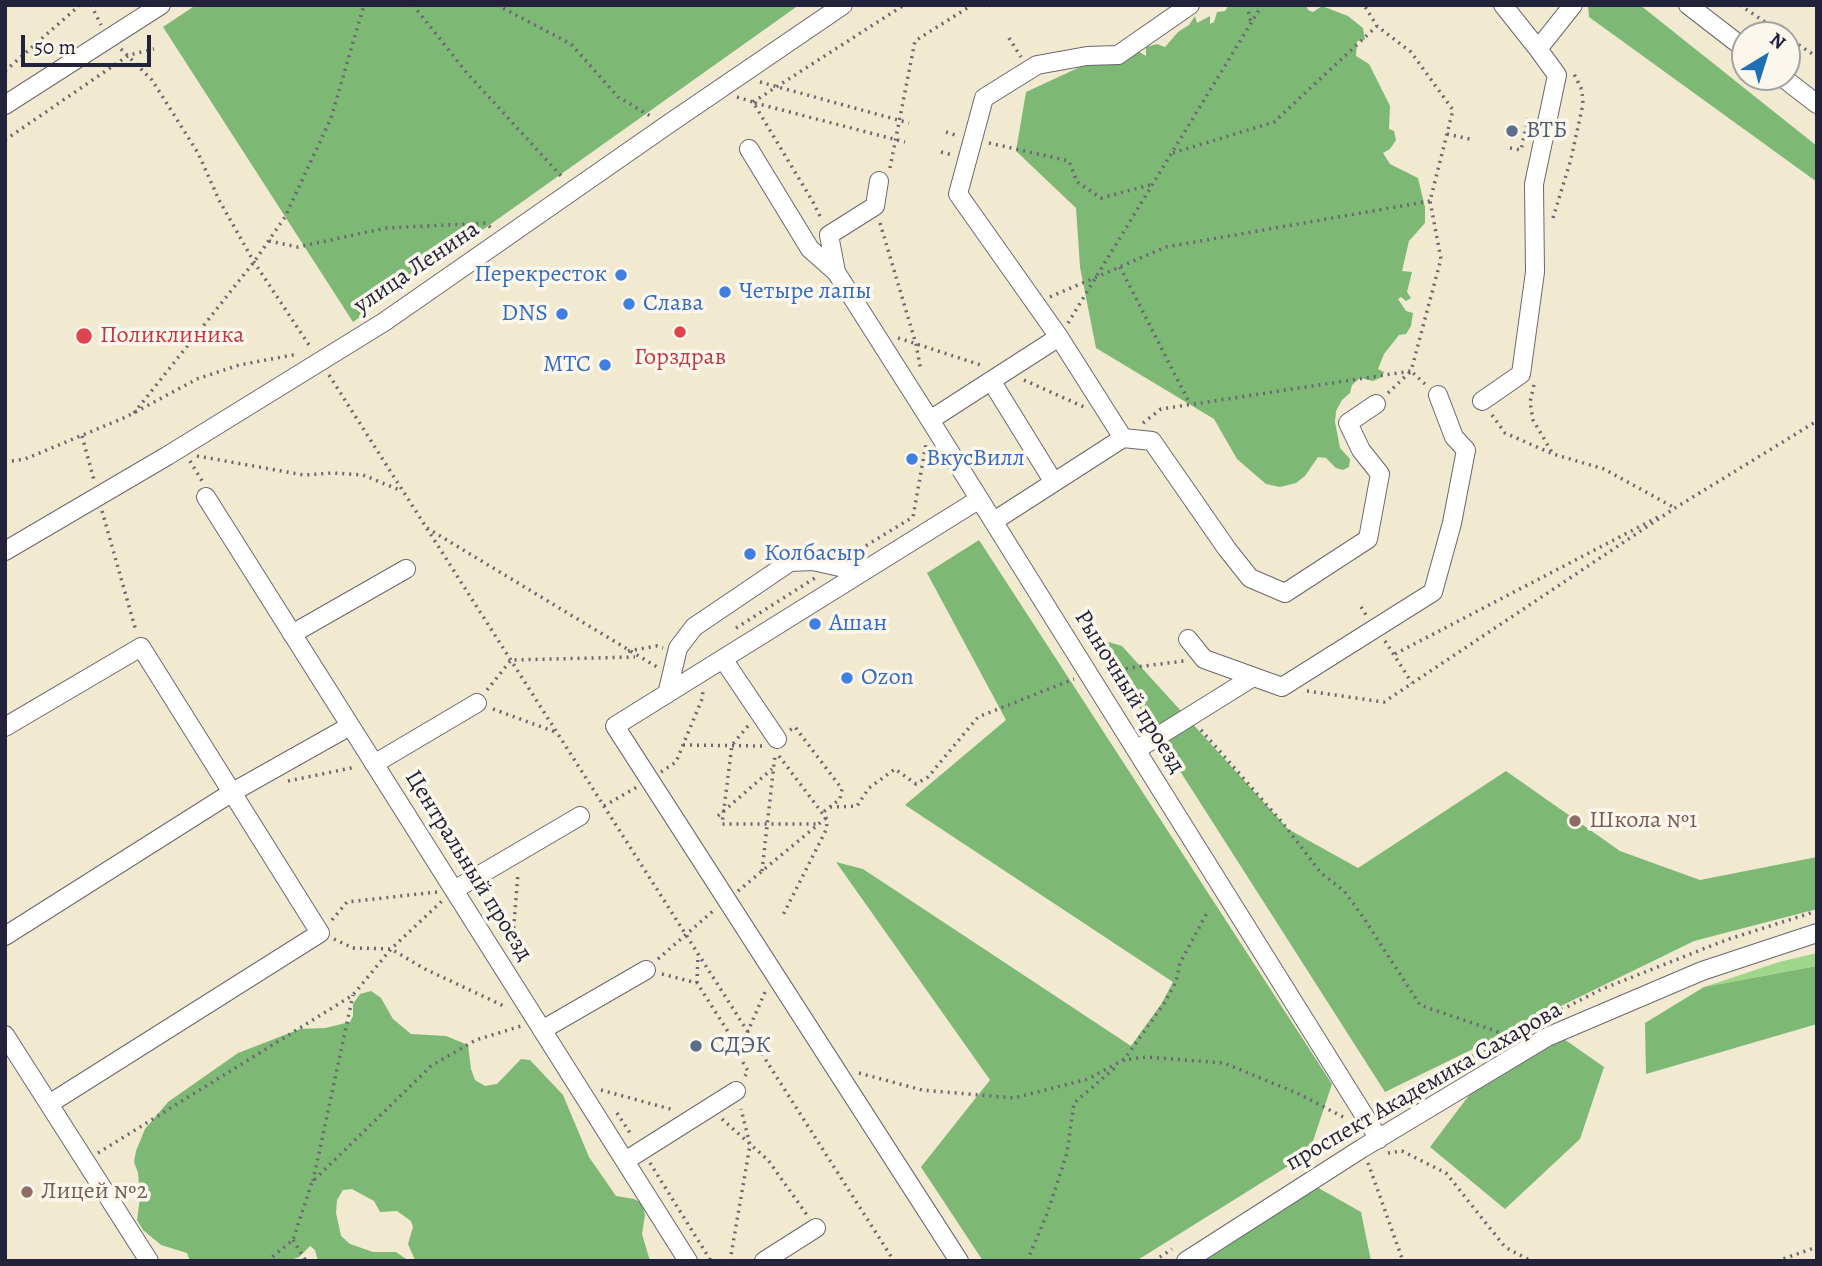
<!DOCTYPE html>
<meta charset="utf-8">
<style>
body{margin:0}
#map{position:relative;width:1822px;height:1266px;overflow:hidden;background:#f1e9d0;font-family:Alegreya,serif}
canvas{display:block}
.frame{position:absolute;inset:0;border:7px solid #22223b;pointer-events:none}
.north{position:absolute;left:1731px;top:21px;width:70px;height:70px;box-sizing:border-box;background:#fbf7ec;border:2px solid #a4a2a5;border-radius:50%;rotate:38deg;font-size:19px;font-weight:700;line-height:28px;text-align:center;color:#22223b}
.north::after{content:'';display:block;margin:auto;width:24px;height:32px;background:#1f6fb2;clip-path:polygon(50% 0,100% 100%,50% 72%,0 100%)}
.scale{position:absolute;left:21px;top:35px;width:130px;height:32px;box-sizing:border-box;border:4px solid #22223b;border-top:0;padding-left:9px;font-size:21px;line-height:24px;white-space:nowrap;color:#22223b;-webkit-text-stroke:5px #fbf7ec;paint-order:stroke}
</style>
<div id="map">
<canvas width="1822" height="1266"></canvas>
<div class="frame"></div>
<div class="north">N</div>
<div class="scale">50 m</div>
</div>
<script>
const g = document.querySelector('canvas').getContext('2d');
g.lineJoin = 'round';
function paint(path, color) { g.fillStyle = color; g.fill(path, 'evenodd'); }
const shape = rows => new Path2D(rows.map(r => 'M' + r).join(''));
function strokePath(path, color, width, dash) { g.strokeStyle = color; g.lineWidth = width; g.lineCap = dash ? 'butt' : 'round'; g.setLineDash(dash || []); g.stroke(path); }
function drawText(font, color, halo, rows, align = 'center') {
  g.font = font + ' Alegreya,serif'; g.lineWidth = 7; g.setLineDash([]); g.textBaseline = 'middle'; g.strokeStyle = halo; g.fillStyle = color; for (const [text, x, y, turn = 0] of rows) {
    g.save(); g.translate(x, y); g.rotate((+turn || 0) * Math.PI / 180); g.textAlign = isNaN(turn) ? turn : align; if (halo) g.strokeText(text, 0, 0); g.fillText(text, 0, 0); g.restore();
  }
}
paint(shape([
 [1817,953,1817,966,1704,987,1779,962]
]), '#9ed789');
paint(shape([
 [196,5,799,5,353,322,163,27],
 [1229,5,1306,5,1308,10,1313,12,1322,6,1348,16,1363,28,1365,40,1357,41,1356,56,1369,64,1390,106,1389,129,1394,131,1396,140,1390,149,1383,153,1390,164,1418,178,1425,207,1425,223,1409,241,1402,271,1412,272,1407,292,1411,298,1406,301,1401,297,1398,299,1406,311,1413,313,1411,326,1406,334,1399,335,1384,354,1378,369,1384,372,1382,377,1373,381,1360,378,1352,385,1350,393,1342,400,1336,411,1335,422,1340,448,1350,459,1349,467,1343,470,1336,468,1326,458,1318,457,1305,476,1296,483,1280,487,1266,484,1237,459,1214,419,1096,348,1080,267,1076,208,1016,151,1026,92,1080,67,1138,51,1146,56,1146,47,1157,44,1165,47,1178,32,1189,25,1195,16,1197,23,1210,16,1210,24,1214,22,1217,12,1225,11],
 [1588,5,1640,5,1817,146,1817,182,1589,17],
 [979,540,1332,1084,1309,1153,1136,1261,983,1261,921,1167,990,1080,836,862,863,869,1131,1046,1162,1003,1173,982,905,805,1006,720,927,573],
 [1095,638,1122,646,1288,829,1358,868,1506,771,1620,851,1700,880,1817,857,1817,909,1694,941,1385,1092],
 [1817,966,1817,1024,1646,1074,1645,1023,1704,987],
 [371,991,381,998,393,1019,411,1034,446,1036,468,1045,471,1069,475,1080,485,1086,497,1084,521,1059,530,1060,563,1095,589,1157,616,1196,634,1199,642,1203,645,1215,642,1234,650,1261,418,1261,415,1260,408,1244,413,1227,411,1221,397,1211,380,1212,374,1201,352,1189,343,1190,337,1200,336,1213,341,1236,350,1244,373,1252,396,1252,409,1261,318,1261,315,1250,310,1246,299,1257,289,1261,190,1261,187,1253,161,1245,143,1230,137,1220,140,1197,138,1173,134,1162,136,1151,145,1129,168,1102,238,1053,300,1029,325,1028,350,1022,353,1016,353,1004,360,994],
 [1561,1037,1604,1067,1580,1139,1505,1209,1430,1147,1486,1073],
 [1315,1186,1361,1212,1371,1261,1197,1261]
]), '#7eb875');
const minor = shape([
 [1190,5,1118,55,1087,56,1037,65,984,98,958,194,1059,337,1123,438,1152,441,1227,549,1250,578,1285,593,1368,539,1380,474,1361,450,1348,423,1376,404],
 [1503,5,1538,49],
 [1688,5,1745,49],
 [1782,77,1817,104],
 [5,105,161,5],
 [749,149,810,249,836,272,930,420,1379,1139],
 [836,272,829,235,875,206,879,181],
 [992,382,1053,481],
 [1482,401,1521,374,1535,272,1534,184,1557,75,1538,49,1573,5],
 [930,420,1059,337],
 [206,497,688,1261],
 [994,521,1123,438],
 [5,551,167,456,384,322,667,125,843,5],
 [292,634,406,569],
 [1188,639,1204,659,1282,687,1433,592,1452,523,1466,450,1454,437,1438,395],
 [723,659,777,739],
 [667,694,678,648,694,627,790,562,813,561,862,572],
 [5,727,141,647,320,933,49,1104],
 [1136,750,1253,677],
 [374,764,477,703],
 [454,890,580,816],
 [5,936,231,793,350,726],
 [542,1030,646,970],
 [5,1035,149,1261],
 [625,1161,736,1091],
 [764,1261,816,1228],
 [959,1261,615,726,978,500],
 [1186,1261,1361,1149,1547,1037,1702,971,1817,933]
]);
strokePath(minor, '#6a686f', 20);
strokePath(shape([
 [91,5,101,25],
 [413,5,466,72,563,178],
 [497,5,571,44,618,97,652,117],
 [990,5,991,7],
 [1247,5,1251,23],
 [1740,5,1784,35],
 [1787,37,1817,57],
 [1009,38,1021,57],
 [121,49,152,80,198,153,219,200,254,262,311,348],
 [5,71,80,5],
 [760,82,909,123],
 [737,97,753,102,813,202,822,220],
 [753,102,904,5],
 [755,103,905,142],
 [946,132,958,136],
 [1447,134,1474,140],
 [5,140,129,55,154,49],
 [989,143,1069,161,1077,182,1101,198,1150,185],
 [1510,148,1521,150,1528,119],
 [941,152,953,155],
 [1173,153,1274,122,1377,26],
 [890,168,915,41,972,5],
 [1553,218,1571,159,1583,104,1582,90,1574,74],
 [880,223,916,344,921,371],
 [269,241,298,247,386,228,486,223,491,228],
 [1120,267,1190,404],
 [1050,297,1166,247,1430,201],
 [1068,323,1262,5],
 [898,338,984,366],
 [329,375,894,1261],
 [1024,380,1084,407],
 [1534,385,1530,402,1533,420,1553,454],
 [1388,393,1411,371,1426,385],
 [134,413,254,262,285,217,331,118,364,5],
 [1492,415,1505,433,1553,454,1604,469,1675,508],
 [1143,423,1161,409,1411,371,1441,259,1430,201,1453,110,1411,52,1377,26,1364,5],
 [82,436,94,480],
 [197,456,304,475,333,473,363,475,402,491],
 [190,461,202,481],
 [5,462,25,459,126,417,197,379,239,365,298,354],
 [102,511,136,631],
 [427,528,657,667],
 [854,553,913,517,926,444],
 [1361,607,1366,615],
 [736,628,815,578],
 [1385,641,1412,683],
 [628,651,657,646,663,648],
 [1395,654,1658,517],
 [1105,671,1184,661],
 [487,690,511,660,635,657],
 [1307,691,1384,702,1675,508,1817,421],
 [493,709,558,733],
 [748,726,732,745,722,824,816,824],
 [790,730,795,727,842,789,840,799,822,813],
 [1201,730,1282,822,1321,873,1344,891,1363,917,1420,1005,1510,1036],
 [683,745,763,746],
 [779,756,826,818,827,828,782,917],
 [661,772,676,762,702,699,703,691],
 [288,781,356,767],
 [604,806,637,787],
 [830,807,857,806,869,788,895,769,916,784,928,777,978,717,1074,679],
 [718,816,772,769],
 [762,871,775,755],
 [738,891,826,818],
 [332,920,347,902,437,892],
 [334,939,353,948,391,949,425,969,506,1007],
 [512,949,518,873],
 [658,959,713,911],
 [662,974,697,983,741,1052],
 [697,983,698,954],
 [1555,1013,1602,989,1726,940,1817,911],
 [1123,1061,1163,1005,1176,982,1180,963,1208,911],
 [859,1073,922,1090,1014,1098,1088,1079,1123,1060,1146,1057,1224,1063,1299,1094,1347,1119],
 [745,1076,748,1071,738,1054,765,992],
 [601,1090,674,1110],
 [1395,1106,1465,1060,1517,1033],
 [617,1113,632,1136],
 [722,1119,768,1160,807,1215],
 [98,1153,353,995,391,949,443,900],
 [1388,1153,1402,1151,1446,1173,1505,1247,1531,1261],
 [650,1163,711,1261],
 [1368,1163,1403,1261],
 [313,1181,353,995],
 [293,1240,306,1261],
 [267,1261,293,1240,312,1182,431,1066,476,1040,521,1026],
 [730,1261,750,1145,741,1109],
 [1027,1261,1047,1214,1067,1153,1074,1103,1117,1066],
 [1154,1261,1172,1249],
 [1777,1261,1817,1247]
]), '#6a686f', 3.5, [2, 5]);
strokePath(minor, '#fff', 18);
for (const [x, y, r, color] of [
 [1512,131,7,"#5c6f8a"],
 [621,275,7,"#3f7fe0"],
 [725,292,7,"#3f7fe0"],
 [629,304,7,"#3f7fe0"],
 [562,314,7,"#3f7fe0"],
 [680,332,7,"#e0444e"],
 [84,336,9,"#e0444e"],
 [605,365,7,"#3f7fe0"],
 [912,459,7,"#3f7fe0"],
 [750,554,7,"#3f7fe0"],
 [815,624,7,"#3f7fe0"],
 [847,678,7,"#3f7fe0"],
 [1575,821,7,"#8d6e63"],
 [696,1046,7,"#5c6f8a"],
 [27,1192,7,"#8d6e63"]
]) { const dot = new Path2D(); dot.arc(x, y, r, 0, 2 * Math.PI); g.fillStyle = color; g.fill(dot); strokePath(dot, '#fbf7ec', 2.5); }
drawText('24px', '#4e5e75', '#fbf7ec', [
 ["ВТБ",1526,131],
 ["СДЭК",710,1046]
], 'left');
drawText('24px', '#22223b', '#fbf7ec', [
 ["улица Ленина",417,268,-34],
 ["Рыночный проезд",1129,692,58],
 ["Центральный проезд",468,866,58],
 ["проспект Академика Сахарова",1424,1087,-30]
]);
drawText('24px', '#366cbe', '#fbf7ec', [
 ["Перекресток",607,275,"right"],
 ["Четыре лапы",739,292],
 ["Слава",643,304],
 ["DNS",548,314,"right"],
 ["МТС",591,365,"right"],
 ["ВкусВилл",926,459],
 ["Колбасыр",764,554],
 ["Ашан",829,624],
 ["Ozon",861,678]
], 'left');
drawText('24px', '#be3a42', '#fbf7ec', [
 ["Поликлиника",100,336],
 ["Горздрав",680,358,"center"]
], 'left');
drawText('24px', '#785e54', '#fbf7ec', [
 ["Школа №1",1589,821],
 ["Лицей №2",41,1192]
], 'left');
</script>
